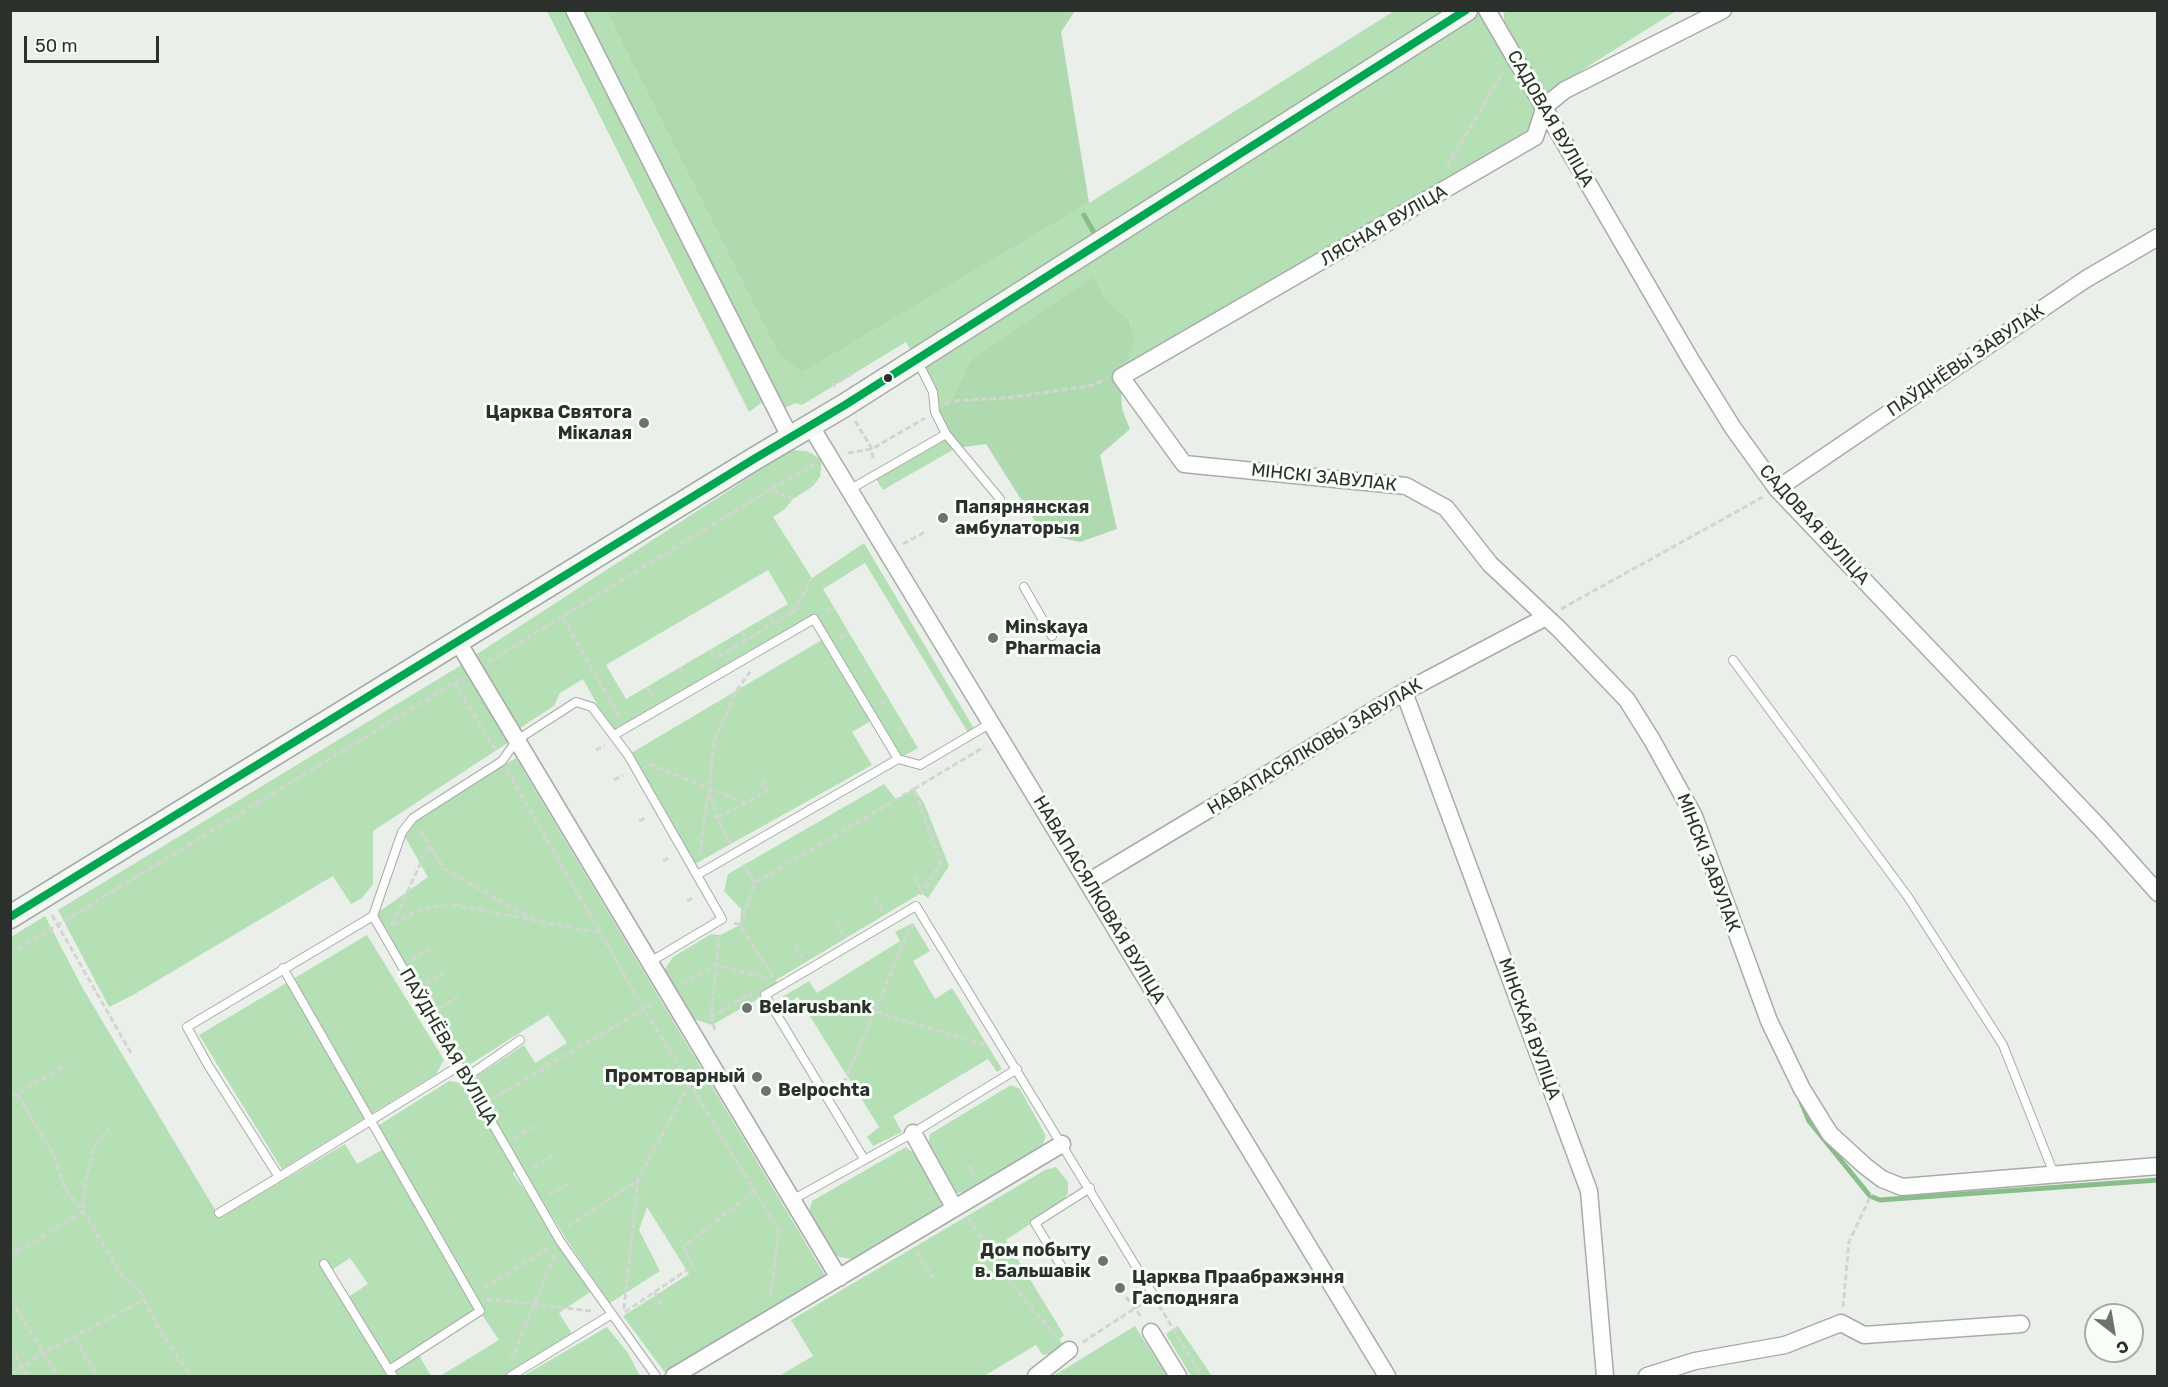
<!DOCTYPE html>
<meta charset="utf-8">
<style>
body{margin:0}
#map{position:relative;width:2168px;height:1387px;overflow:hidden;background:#eaefea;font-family:Rubik,sans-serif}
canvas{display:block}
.frame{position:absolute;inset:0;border:12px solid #2c302c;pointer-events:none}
.north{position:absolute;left:2084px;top:1303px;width:60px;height:60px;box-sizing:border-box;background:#f6fef6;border:2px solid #a5aca5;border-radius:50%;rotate:149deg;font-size:16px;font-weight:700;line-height:24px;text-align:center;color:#2c302c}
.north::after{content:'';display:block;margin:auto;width:21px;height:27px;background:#6e736e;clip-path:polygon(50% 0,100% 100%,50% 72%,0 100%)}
.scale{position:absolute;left:24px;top:36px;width:135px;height:27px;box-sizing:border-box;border:3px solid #2c302c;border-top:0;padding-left:8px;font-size:18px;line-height:21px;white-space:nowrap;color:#2c302c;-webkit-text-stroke:4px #f6fef6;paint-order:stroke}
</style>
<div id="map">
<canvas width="2168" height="1387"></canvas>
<div class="frame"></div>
<div class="north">С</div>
<div class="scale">50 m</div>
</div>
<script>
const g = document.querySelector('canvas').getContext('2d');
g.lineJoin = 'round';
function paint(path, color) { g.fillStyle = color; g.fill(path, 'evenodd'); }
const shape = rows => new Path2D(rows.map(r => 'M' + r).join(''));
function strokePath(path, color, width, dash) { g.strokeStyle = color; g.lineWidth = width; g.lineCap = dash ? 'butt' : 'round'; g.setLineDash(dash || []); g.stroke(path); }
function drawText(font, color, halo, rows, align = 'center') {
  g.font = font + ' Rubik,sans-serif'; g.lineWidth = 6; g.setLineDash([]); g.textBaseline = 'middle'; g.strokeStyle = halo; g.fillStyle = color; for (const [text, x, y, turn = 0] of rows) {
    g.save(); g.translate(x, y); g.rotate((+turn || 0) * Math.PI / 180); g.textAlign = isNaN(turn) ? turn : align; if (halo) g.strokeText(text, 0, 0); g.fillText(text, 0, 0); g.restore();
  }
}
paint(shape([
 [547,11,606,11,779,355,802,373,1089,203,1394,11,1487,11,1545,106,1535,137,1121,377,1134,338,1130,321,1107,301,1093,278,970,360,951,401,935,412,933,392,906,342,802,405,795,403,778,412,771,396,749,412],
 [1508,11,1676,11,1541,96,1504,29,1504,13],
 [946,434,956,448,883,490,874,476],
 [791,450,807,451,822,460,820,477,813,486,793,499,785,509,773,517,812,578,864,543,976,732,970,736,865,563,823,589,918,748,898,759,874,719,852,732,872,765,695,864,628,755,825,638,814,620,614,735,583,679,560,693,554,706,520,728,516,725,474,656],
 [768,570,788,604,626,699,606,665],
 [463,664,509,742,373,831,373,884,362,898,351,904,333,876,133,995,109,1007,58,910],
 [516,758,826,1277,666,1374,623,1316,689,1274,647,1207,639,1230,660,1271,610,1303,566,1239,468,1082,524,1045,535,1063,567,1043,548,1015,461,1070,373,916,428,877,402,832,413,818],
 [884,784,896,799,914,789,924,803,949,866,928,898,921,893,776,980,779,987,712,1025,694,1019,669,980,665,969,673,957,711,934,720,935,740,925,741,909,724,891,728,874],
 [45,916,82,987,220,1218,345,1144,357,1164,387,1147,376,1127,449,1081,462,1083,516,1164,513,1174,595,1289,559,1313,575,1338,511,1376,440,1376,499,1340,480,1312,417,1352,431,1376,393,1376,345,1299,368,1284,350,1258,329,1272,387,1376,11,1376,11,937],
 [913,923,930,951,913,961,935,999,952,988,1002,1069,997,1072,988,1059,893,1116,902,1132,873,1146,867,1137,879,1127,798,997,786,1004,782,997,809,981,817,993,900,941,895,932],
 [367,935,444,1060,436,1074,282,1169,199,1035],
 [1011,1085,1020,1089,1046,1136,1042,1146,979,1185,965,1192,957,1193,928,1146,930,1134],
 [906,1147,918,1156,941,1196,941,1207,858,1260,834,1256,809,1213,812,1201],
 [1056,1167,1068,1182,1068,1193,1062,1203,1006,1240,1064,1335,1059,1340,1069,1350,1043,1355,1036,1345,984,1376,779,1376,813,1356,791,1320,1045,1170],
 [1135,1326,1167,1376,1053,1376],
 [1178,1326,1212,1376,1191,1376,1166,1334],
 [607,1327,628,1353,640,1376,523,1376]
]), '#b5e0b6');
paint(shape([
 [606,11,1075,11,1061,32,1089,203,802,373,779,355],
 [1093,277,1107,301,1129,320,1135,338,1121,377,1122,409,1130,429,1100,455,1117,529,1080,542,1043,534,986,444,956,448,935,412,951,401,970,360]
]), '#afdab0');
strokePath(shape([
 [1084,215,1097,238],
 [1800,1099,1809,1121,1870,1196,1880,1200,2158,1180]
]), '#89be8b', 5);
const service = shape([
 [917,360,933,392,935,412,946,434,1000,499],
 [849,490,946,434],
 [1024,587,1052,636],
 [1733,660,1908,897,2003,1045,2054,1174],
 [614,735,814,619,898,759,920,765,991,723],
 [697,875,898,759],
 [373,916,187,1027,208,1065,279,1177,459,1066],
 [650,962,722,919,628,755,592,707,576,702,517,740,502,761,413,818,402,832,373,916,560,1241,656,1376],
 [283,968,480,1311,389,1370,393,1376],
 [465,1078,520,1040],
 [864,1159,765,995,916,906,1154,1296],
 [792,1200,913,1133,1017,1069],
 [219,1213,279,1177],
 [324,1264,389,1370],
 [1063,1269,1035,1223,1090,1188],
 [511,1376,612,1314]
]);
const minor = shape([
 [574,10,790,437],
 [1487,10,1692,362,1733,428,1777,489,2100,828,2158,893],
 [1723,10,1565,90,1545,106,1535,137,1121,377,1184,464,1406,486,1446,508,1490,564,1559,629,1627,700,1652,740,1694,816,1769,1021,1802,1089,1830,1134,1865,1166,1882,1179,1902,1187,2158,1166],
 [810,425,1387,1376],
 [1777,489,2086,279,2158,237],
 [458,642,839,1278],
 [1404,692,1589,1191,1605,1376],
 [1088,882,1404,692,1546,617],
 [913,1133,954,1207],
 [1151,1332,1178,1376],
 [674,1376,1062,1144],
 [1036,1376,1069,1350],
 [1647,1376,1695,1361,1785,1345,1841,1323,1864,1335,2021,1324]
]);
const secondary = shape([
 [10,917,754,459,845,405,1466,10]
]);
strokePath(service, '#a8aca8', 10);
strokePath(minor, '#a8aca8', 19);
strokePath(secondary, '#a8aca8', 25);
strokePath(shape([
 [1447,167,1503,72],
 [835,387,833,385,854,373],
 [946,404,951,401,1007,398,1090,386,1104,380],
 [855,421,872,449,873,461],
 [848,453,872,449,925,418],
 [771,489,814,465],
 [903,544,925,532],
 [1561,609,1763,497],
 [825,612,834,607],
 [793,613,812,578],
 [770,615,774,623],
 [563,618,620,718],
 [742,631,747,640],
 [840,638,849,633],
 [710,650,716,659],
 [718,657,793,612],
 [488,662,771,489,793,499],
 [680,668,685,677],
 [862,673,870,668],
 [454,683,495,749],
 [647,687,653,697],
 [880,704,889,699],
 [897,732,906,727],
 [596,750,605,745],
 [649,764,745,803],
 [507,770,644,1009,779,1231,770,1298],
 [614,780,623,775],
 [717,818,767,791,762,781],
 [639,821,647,817],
 [420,830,444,869,534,920],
 [730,843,717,818,709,790,714,740,737,690,750,672],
 [700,854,708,792],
 [663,861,670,857],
 [914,876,921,892],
 [755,883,914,789],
 [920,895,941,863,914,789,984,747],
 [875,898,882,911],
 [687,901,694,897],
 [52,915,131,1053],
 [836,922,844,936],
 [734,923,740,925,773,977],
 [392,925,429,845],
 [393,925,417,911,449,904,600,933],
 [740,925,755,883,743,864],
 [796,946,802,957],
 [10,954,462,678],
 [411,960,430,948],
 [425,984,444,973],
 [682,985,715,965,767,978],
 [439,1009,458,997],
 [876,1012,986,1045],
 [711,1017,750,994,752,997],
 [715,1030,711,1017,719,937],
 [840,1092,912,924],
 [17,1094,53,1154,65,1189,83,1211,123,1277,139,1290,162,1334,191,1376],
 [10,1095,17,1094,67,1064],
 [492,1099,654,1003],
 [514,1138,534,1127],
 [969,1166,975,1177],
 [533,1168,552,1156],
 [549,1195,568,1184],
 [968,1218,1016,1289,1057,1338],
 [568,1226,638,1180],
 [10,1239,19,1252],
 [916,1252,933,1278],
 [10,1257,83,1211,85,1185,94,1146,109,1129],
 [483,1289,549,1248],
 [654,1292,662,1305],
 [1126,1297,1142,1318],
 [10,1299,58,1376],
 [487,1299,591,1311],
 [1159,1305,1201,1376],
 [1843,1307,1849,1242,1872,1193],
 [624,1309,638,1180,689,1084],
 [625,1312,693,1266,683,1247,754,1191],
 [75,1337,97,1376],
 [1083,1342,1143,1303],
 [10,1347,29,1376],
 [511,1361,555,1254],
 [10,1375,43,1353,144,1300]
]), '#d3d5d3', 3, [6, 3]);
strokePath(service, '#fcfdfc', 8);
strokePath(minor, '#fcfdfc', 16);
strokePath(secondary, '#f3f8f3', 22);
strokePath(shape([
 [10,917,754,459,845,405,1466,10]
]), '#00a651', 8);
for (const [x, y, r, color] of [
 [888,378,5,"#2c302c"],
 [644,423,6,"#6e736e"],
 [943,518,6,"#6e736e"],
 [993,638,6,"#6e736e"],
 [747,1008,6,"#6e736e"],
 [757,1077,6,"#6e736e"],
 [766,1091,6,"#6e736e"],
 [1103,1261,6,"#6e736e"],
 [1120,1288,6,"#6e736e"]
]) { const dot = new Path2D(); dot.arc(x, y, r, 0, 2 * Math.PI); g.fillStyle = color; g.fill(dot); strokePath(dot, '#f6fef6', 2); }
drawText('18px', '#2c302c', '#f6fef6', [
 ["САДОВАЯ ВУЛІЦА",1550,119,60],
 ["ЛЯСНАЯ ВУЛІЦА",1384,226,-30],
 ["ПАЎДНЁВЫ ЗАВУЛАК",1966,361,-34],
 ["МІНСКІ ЗАВУЛАК",1324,478,6],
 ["САДОВАЯ ВУЛІЦА",1814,525,48],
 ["НАВАПАСЯЛКОВЫ ЗАВУЛАК",1315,747,-31],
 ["МІНСКІ ЗАВУЛАК",1708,863,69],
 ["НАВАПАСЯЛКОВАЯ ВУЛІЦА",1099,900,59],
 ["МІНСКАЯ ВУЛІЦА",1529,1029,70],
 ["ПАЎДНЁВАЯ ВУЛІЦА",448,1047,60]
]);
drawText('bold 18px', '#2c302c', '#f6fef6', [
 ["Царква Святога",632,413,"right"],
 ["Мікалая",632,434,"right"],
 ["Папярнянская",955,508],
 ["амбулаторыя",955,529],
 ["Minskaya",1005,628],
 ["Pharmacia",1005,649],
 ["Belarusbank",759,1008],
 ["Промтоварный",745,1077,"right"],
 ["Belpochta",778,1091],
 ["Дом побыту",1091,1251,"right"],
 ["в. Бальшавік",1091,1272,"right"],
 ["Царква Праабражэння",1132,1278],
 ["Гасподняга",1132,1299]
], 'left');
</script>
